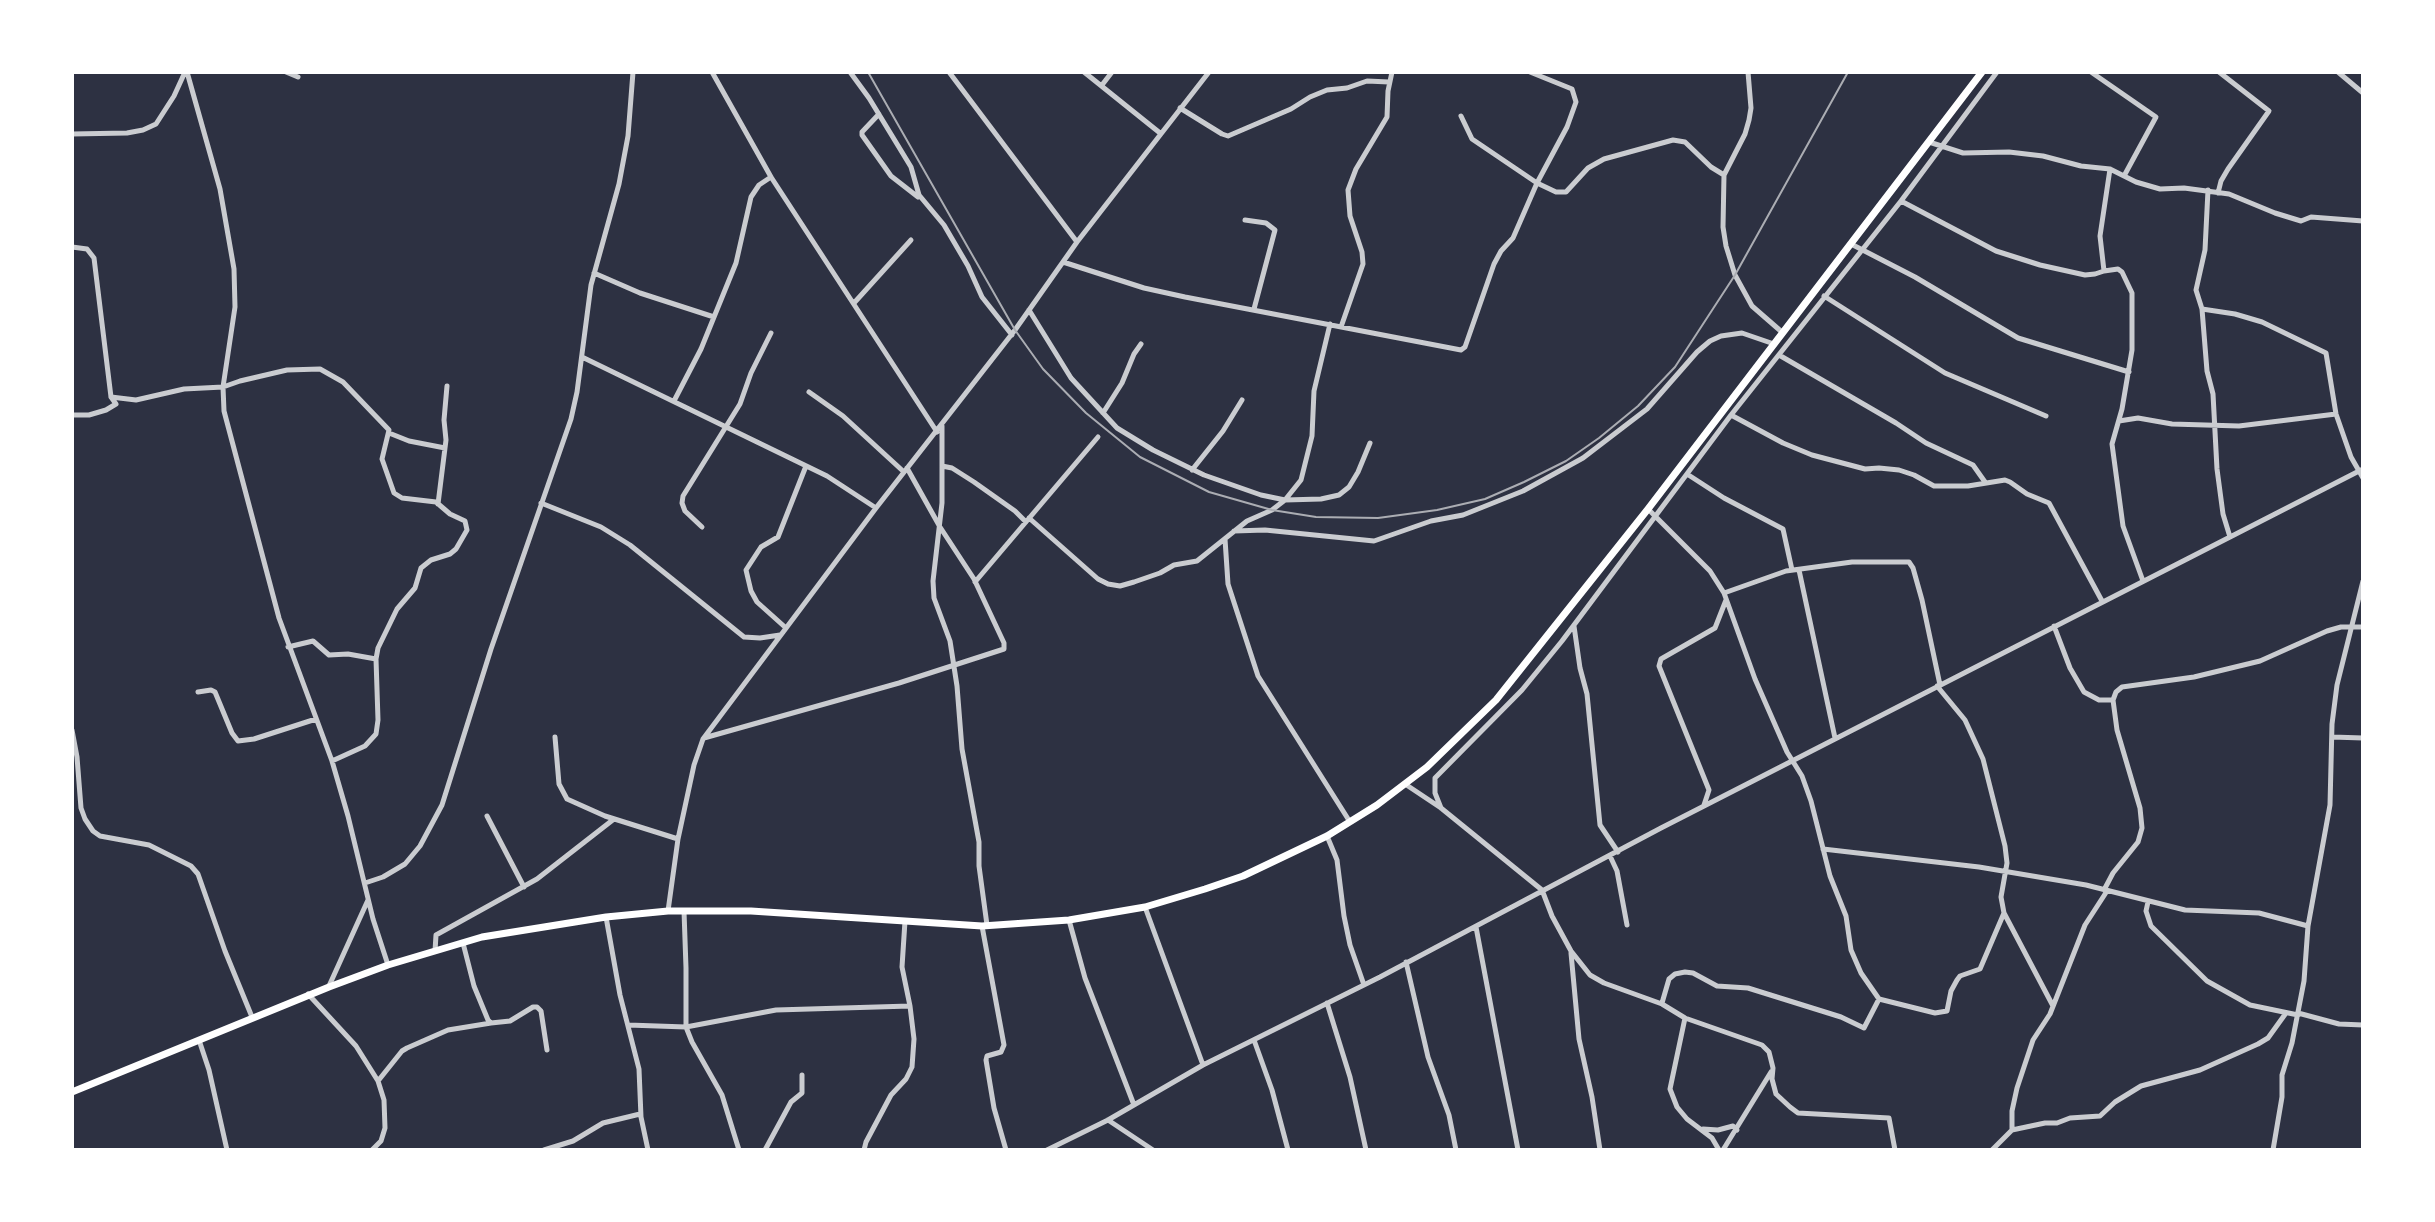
<!DOCTYPE html>
<style>
body{margin:0}
#map{position:relative;width:2435px;height:1222px;overflow:hidden;background:#2d3142;font-family:"Work Sans",sans-serif}
canvas{display:block}
.frame{position:absolute;inset:0;border:74px solid #fff;pointer-events:none}
</style>
<div id="map">
<canvas width="2435" height="1222"></canvas>
<div class="frame"></div>
</div>
<script>
const g = document.querySelector('canvas').getContext('2d');
g.lineJoin = 'round';
const shape = rows => new Path2D(rows.map(r => 'M' + r).join(''));
function strokePath(path, color, width, dash) { g.strokeStyle = color; g.lineWidth = width; g.lineCap = dash ? 'butt' : 'round'; g.setLineDash(dash || []); g.stroke(path); }
strokePath(shape([
 [187,72,220,189,234,269,235,307,223,387,224,411,279,618,332,761,348,816,373,919,388,965],
 [286,72,298,77],
 [712,72,771,177,937,432],
 [850,72,869,98,911,167,919,195,944,225,968,266,982,297,1012,335],
 [949,72,1077,242],
 [1084,72,1160,133],
 [1748,72,1751,108,1749,120,1745,134,1724,175,1723,227,1726,246,1735,275,1752,306,1783,333],
 [2091,72,2156,117,2124,176],
 [2338,72,2363,93],
 [1102,85,1112,72],
 [1180,108,1222,134,1228,136,1291,109,1310,97,1327,90,1347,88,1367,81,1389,82],
 [879,114,862,132,862,135,891,176,918,197],
 [1461,116,1472,139,1537,183,1567,127,1576,102,1572,89,1530,72],
 [72,134,127,133,143,130,156,124,174,96,185,72],
 [1929,142,1963,153,2009,152,2043,156,2081,166,2110,169,2136,182,2160,189,2184,188,2229,194,2275,213,2301,221,2311,217,2363,221],
 [2208,190,2205,250,2196,290,2202,309,2207,371,2213,394,2217,469,2223,514,2230,537],
 [2218,193,2221,181,2228,169,2269,111,2219,72],
 [1901,201,1996,251,2040,265,2085,275,2095,274,2104,271,2100,236,2110,169],
 [1245,220,1266,223,1275,230,1254,309],
 [1851,244,1915,277,2018,338,2129,372],
 [72,247,87,249,94,258,111,397],
 [1063,262,1144,288,1185,297,1461,350,1465,347,1494,264,1501,251,1513,238,1537,183,1556,192,1566,192,1588,168,1604,159,1673,140,1685,142,1711,167,1724,175],
 [2104,271,2118,269,2122,272,2132,293,2132,350,2122,409,2112,444,2123,526,2143,581],
 [594,273,640,293,714,317],
 [1824,296,1945,373,2046,416],
 [854,303,911,240],
 [2202,309,2235,314,2262,322,2326,353,2336,414,2351,457,2363,478],
 [1029,310,1071,378,1117,428,1153,450,1204,475,1261,495,1285,500,1321,499,1339,495,1349,487,1358,472,1370,443],
 [1341,327,1363,264,1362,252,1350,216,1348,190,1356,169,1387,117,1388,91,1392,72],
 [1779,355,1896,423,1926,443,1973,465,1985,482],
 [582,357,827,476,876,508],
 [809,392,843,416,904,472],
 [674,401,701,349,736,263,751,197,759,185,771,177],
 [1103,413,1122,383,1134,354,1141,344],
 [72,415,89,415,106,410,116,404,111,397,136,400,184,389,223,387,240,381,287,370,320,369,343,382,389,430,382,459,394,493,402,498,436,502,450,514,465,521,467,530,456,549,450,554,431,560,421,568,415,588,397,609,378,648,376,659,378,720,376,734,365,746,332,761],
 [1731,415,1783,443,1812,455,1865,469,1879,468,1899,470,1914,475,1934,486,1968,486,2005,480,2010,482,2027,494,2049,503,2102,601],
 [2119,421,2138,418,2172,424,2239,426,2336,414],
 [942,426,942,503,933,581,934,598,950,641,957,686,962,749,979,842,979,866,987,925],
 [389,433,409,441,445,448],
 [942,466,952,468,974,482,1015,511,1026,522],
 [1192,470,1223,431,1242,400],
 [1687,474,1724,498,1783,529,1792,570],
 [541,503,601,527,630,545,744,637,760,638,780,635],
 [438,504,446,440,444,420,447,386],
 [1648,509,1710,571,1724,593,1755,679,1787,752,1802,776,1811,801,1830,876,1846,916,1851,950,1861,973,1879,999,1935,1013,1947,1011,1951,991,1957,980,1960,976,1980,969,2004,913],
 [1029,518,1098,579,1108,584,1120,586,1134,582,1160,573,1174,565,1197,561,1247,521,1272,510,1285,500,1301,480,1312,436,1314,391,1330,324],
 [702,527,685,511,682,503,683,496,740,404,751,373,771,333],
 [1234,531,1265,530,1374,541,1431,521,1463,515,1523,491,1583,458,1647,409,1697,352,1710,341,1721,336,1742,333,1774,344],
 [1225,539,1228,584,1258,676,1350,822],
 [1799,570,1835,738],
 [975,582,1098,437],
 [1724,593,1786,571,1852,562,1909,562,1913,568,1922,600,1940,685],
 [1574,626,1580,668,1587,694,1600,825,1618,852],
 [2054,626,2070,668,2084,692,2099,700,2113,700,2117,730,2140,808,2142,828,2138,842,2113,873,2104,890],
 [786,628,757,602,751,591,746,570,761,547,778,537,806,466],
 [288,647,313,641,329,655,348,654,376,659],
 [1937,686,1965,720,1983,759,2005,846,2007,863,2001,897,2004,913,2053,1006],
 [198,692,211,690,215,692,232,733,238,741,254,739,316,719],
 [2113,700,2116,692,2122,687,2194,677,2260,661,2327,631,2341,627,2363,627],
 [72,730,77,757,81,808,85,819,93,831,100,836,149,845,191,866,198,874,225,951,252,1017],
 [555,737,559,784,567,799,605,816,678,839],
 [2332,737,2363,738],
 [704,738,899,683,1004,649,1004,643,974,579,940,527,907,468],
 [1405,784,1441,808,1542,890,1552,916,1571,951,1590,975,1604,983,1662,1004,1685,1018,1762,1045,1769,1052,1773,1068,1772,1079,1776,1094,1790,1107,1798,1113,1889,1118,1895,1150],
 [1704,805,1709,790,1659,666,1661,659,1715,628,1726,600],
 [1441,808,1435,793,1435,778,1522,690,1562,641,1731,415,1901,201,1997,72],
 [487,816,524,887],
 [1327,836,1337,860,1344,916,1350,945,1364,985],
 [1823,849,1979,867,2086,885,2185,910,2259,913,2308,926],
 [1610,856,1617,871,1627,925],
 [365,883,383,877,405,864,420,846,442,805,491,649,571,419,577,392,591,285,619,184,628,136,633,72],
 [2148,902,2146,911,2151,926,2207,981,2250,1005,2298,1015],
 [1145,907,1203,1065],
 [668,911,678,839,694,765,703,739,876,508,1015,330,1077,242,1209,72],
 [684,911,686,968,686,1027,692,1042,722,1095,739,1150],
 [606,917,620,995,639,1069,641,1117,648,1150],
 [1069,920,1085,978,1134,1105],
 [982,926,1004,1045,1001,1052,987,1056,986,1060,994,1108,1006,1150],
 [1476,927,1518,1150],
 [463,943,474,986,488,1020,491,1023,510,1021,533,1007,537,1007,541,1011,547,1050],
 [435,951,436,935,537,879,614,819],
 [1571,953,1579,1039,1592,1097,1600,1150],
 [1406,962,1428,1057,1449,1115,1456,1150],
 [329,986,368,900],
 [308,994,356,1046,378,1081,384,1100,385,1128,381,1141,372,1150],
 [1327,1003,1350,1077,1366,1150],
 [1662,1003,1669,979,1675,974,1685,972,1693,973,1717,986,1748,988,1841,1017,1864,1028,1879,999],
 [2298,1013,2339,1024,2363,1025],
 [1685,1018,1670,1089,1677,1107,1687,1119,1712,1138,1719,1150],
 [628,1025,686,1027,776,1010,910,1006],
 [199,1040,209,1070,227,1150],
 [1254,1040,1272,1090,1288,1150],
 [378,1081,402,1051,407,1048,448,1030,491,1023],
 [1108,1120,1153,1150],
 [1703,1129,1718,1130,1733,1126,1737,1130],
 [2012,1130,2045,1123,2057,1123,2070,1118,2100,1116,2115,1102,2141,1086,2200,1070,2258,1044,2268,1038,2286,1013],
 [544,1150,573,1141,603,1123,640,1114],
 [765,1150,791,1102,802,1093,802,1075],
 [864,1150,866,1142,891,1095,906,1079,912,1067,914,1039,910,1006,902,967,905,921],
 [1047,1150,1108,1120,1203,1065,1380,977,1661,828,2363,469],
 [1723,1150,1771,1072],
 [1992,1150,2012,1130,2012,1111,2017,1088,2033,1040,2050,1014,2085,925,2107,891],
 [2273,1150,2282,1097,2282,1075,2292,1043,2304,981,2308,926,2330,805,2332,724,2337,685,2363,581]
]), '#caccd0', 5);
strokePath(shape([
 [72,1092,329,987,388,965,482,937,606,917,668,911,751,911,982,926,1069,920,1145,907,1205,889,1243,876,1327,836,1377,805,1427,767,1496,700,1648,509,1982,72]
]), '#fff', 7);
strokePath(shape([
 [868,72,1015,330,1043,369,1086,413,1140,457,1209,492,1272,510,1316,517,1378,518,1437,510,1485,499,1524,482,1566,461,1599,438,1638,406,1675,367,1735,275,1848,72]
]), '#abadb3', 2);
</script>
